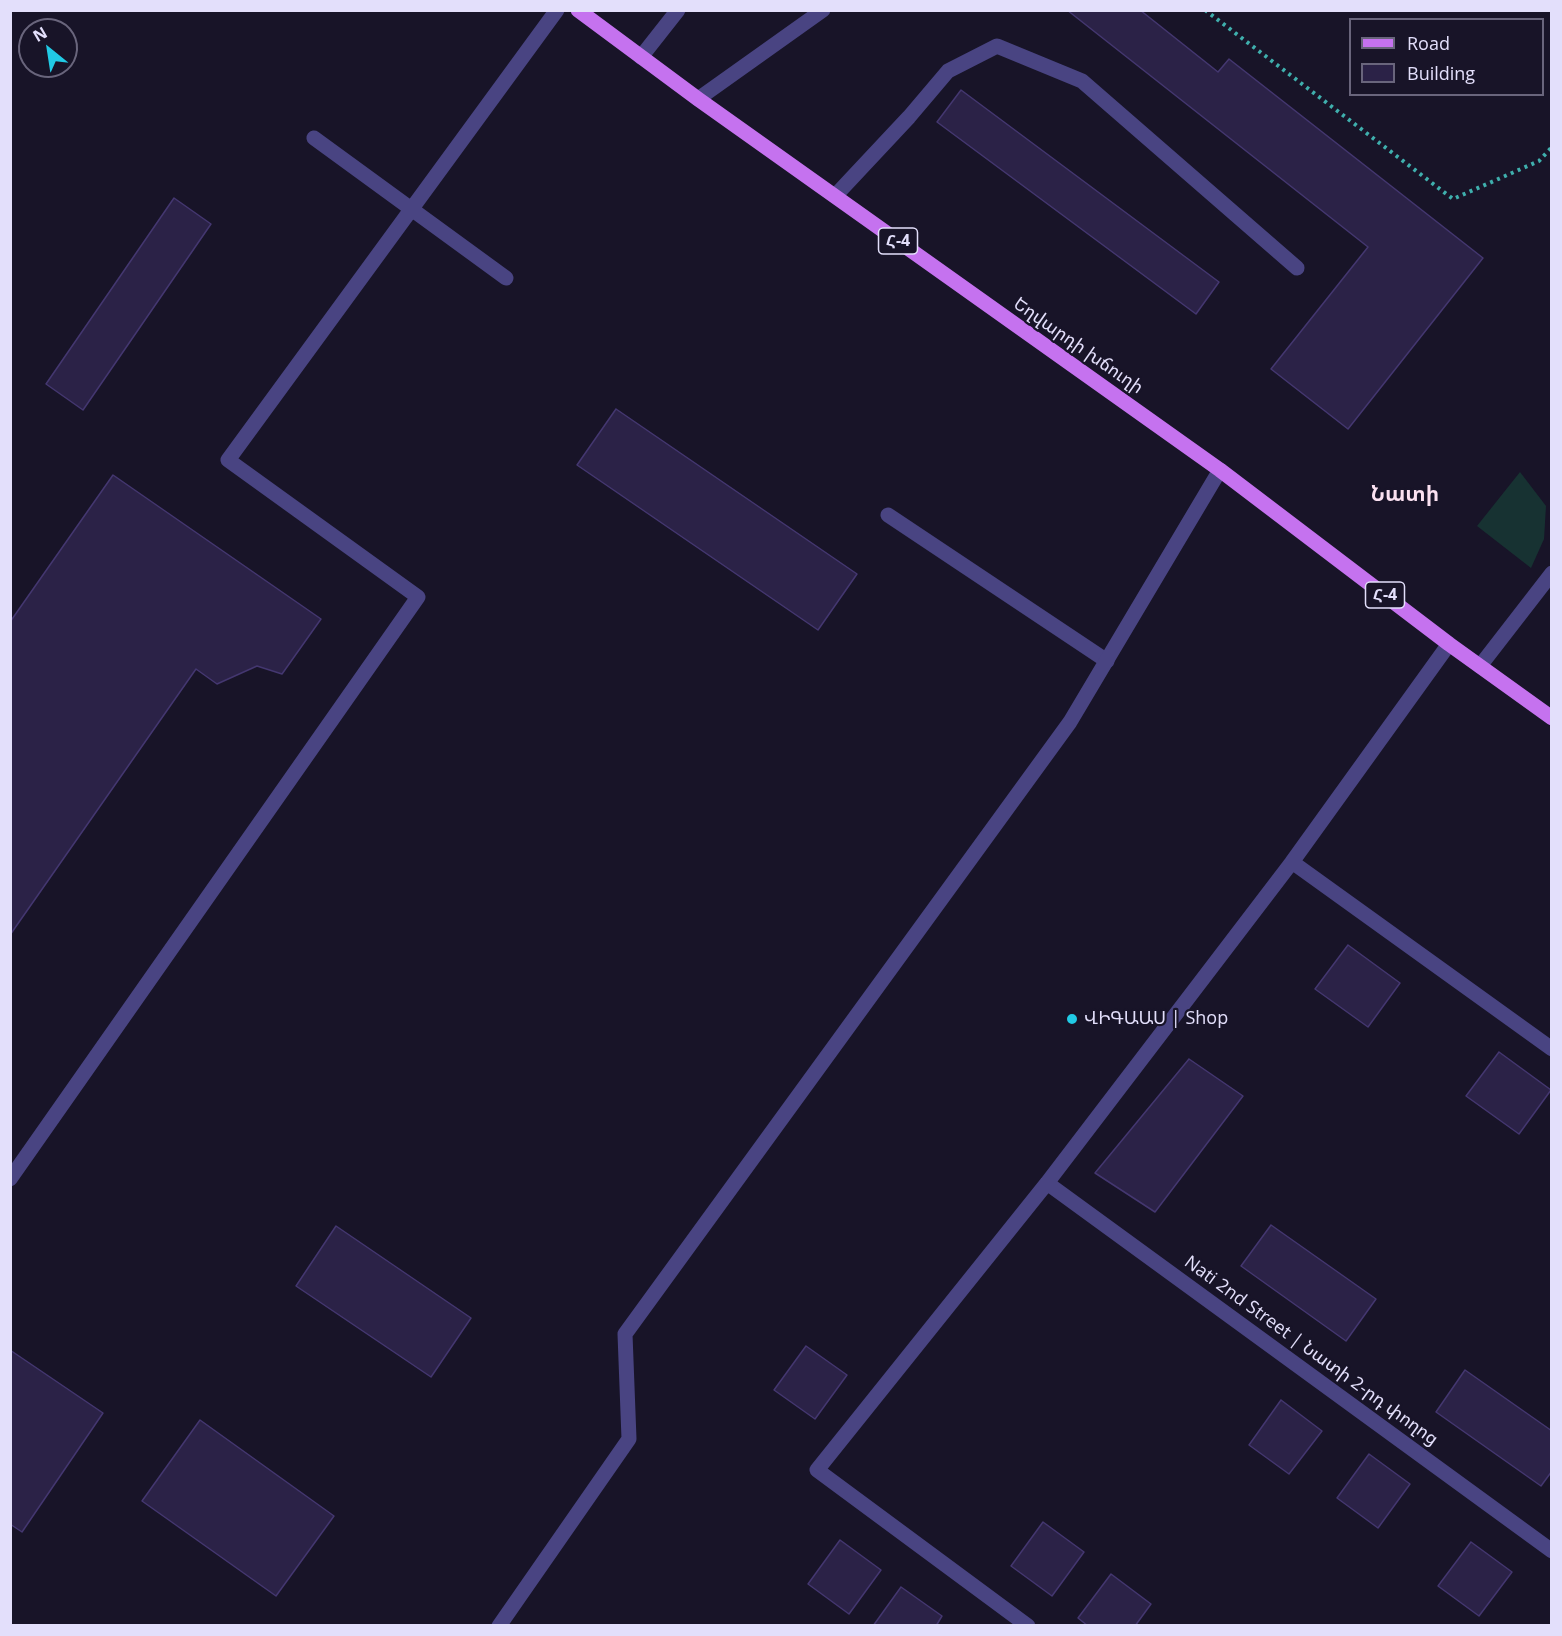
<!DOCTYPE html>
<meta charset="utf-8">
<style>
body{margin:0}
#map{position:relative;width:1562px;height:1636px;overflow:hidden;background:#181428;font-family:"Open Sans",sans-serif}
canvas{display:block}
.frame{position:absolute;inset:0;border:12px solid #e3dffb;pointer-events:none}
.legend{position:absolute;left:1349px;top:18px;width:195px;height:78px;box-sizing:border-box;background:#181428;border:2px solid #69657c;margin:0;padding:8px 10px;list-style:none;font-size:18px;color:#e3dffb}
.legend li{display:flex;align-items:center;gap:12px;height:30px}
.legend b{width:30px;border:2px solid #69657c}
.north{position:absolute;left:18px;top:18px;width:60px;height:60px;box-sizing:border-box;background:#181428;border:2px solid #69657c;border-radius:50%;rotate:330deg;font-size:16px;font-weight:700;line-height:24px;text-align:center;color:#e3dffb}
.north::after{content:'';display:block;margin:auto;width:21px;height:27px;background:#21cae5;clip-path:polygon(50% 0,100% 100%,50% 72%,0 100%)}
</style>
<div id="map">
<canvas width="1562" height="1636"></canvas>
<div class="frame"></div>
<ul class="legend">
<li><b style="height:8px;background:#c572ef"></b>Road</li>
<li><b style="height:16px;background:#2b2247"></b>Building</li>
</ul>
<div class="north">N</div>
</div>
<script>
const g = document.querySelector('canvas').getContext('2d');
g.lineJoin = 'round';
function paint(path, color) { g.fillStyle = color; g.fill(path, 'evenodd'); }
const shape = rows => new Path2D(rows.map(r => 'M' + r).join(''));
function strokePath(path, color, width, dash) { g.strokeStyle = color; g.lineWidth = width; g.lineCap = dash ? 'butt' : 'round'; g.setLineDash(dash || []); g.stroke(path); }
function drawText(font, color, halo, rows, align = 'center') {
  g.font = font + ' "Open Sans","Noto Sans Armenian",sans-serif'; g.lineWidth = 4.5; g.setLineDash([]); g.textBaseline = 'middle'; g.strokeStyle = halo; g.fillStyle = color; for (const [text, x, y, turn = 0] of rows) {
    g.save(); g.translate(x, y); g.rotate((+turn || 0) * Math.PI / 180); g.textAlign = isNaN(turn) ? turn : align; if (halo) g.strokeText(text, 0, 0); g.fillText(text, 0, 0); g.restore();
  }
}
paint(shape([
 [1520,472,1546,506,1544,539,1531,568,1477,526]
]), '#173232');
const building = shape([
 [1067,10,1140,10,1218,72,1229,59,1483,258,1348,429,1271,369,1368,247,1067,10],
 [961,90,1219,282,1196,314,937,122,961,90],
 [174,198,211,224,83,410,46,384,174,198],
 [616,409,857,574,818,630,577,465,616,409],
 [113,475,321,619,282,674,257,666,217,684,196,669,10,935,10,622,113,475],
 [1348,945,1400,983,1368,1027,1315,989,1348,945],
 [1499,1052,1551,1090,1519,1134,1466,1096,1499,1052],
 [1189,1059,1243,1096,1155,1212,1095,1173,1189,1059],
 [1271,1225,1376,1299,1346,1341,1241,1266,1271,1225],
 [336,1226,471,1318,431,1377,296,1286,336,1226],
 [806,1346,847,1375,815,1419,774,1390,806,1346],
 [10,1350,103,1413,22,1532,10,1524,10,1350],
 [1465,1370,1552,1431,1552,1471,1541,1486,1436,1412,1465,1370],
 [1281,1400,1322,1431,1289,1474,1249,1445,1281,1400],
 [200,1420,334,1516,276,1596,142,1501,200,1420],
 [1369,1454,1410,1484,1378,1528,1337,1498,1369,1454],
 [1043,1522,1084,1552,1052,1596,1011,1566,1043,1522],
 [840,1540,881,1570,849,1614,808,1584,840,1540],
 [1471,1542,1512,1572,1479,1616,1438,1586,1471,1542],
 [1111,1574,1151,1604,1135,1626,1088,1626,1078,1618,1111,1574],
 [901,1587,942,1616,936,1626,873,1626,901,1587]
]);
paint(building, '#2b2247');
strokePath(building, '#443770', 1.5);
strokePath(shape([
 [1205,10,1453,199,1539,161,1552,147]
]), '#3fafad', 4, [3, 4.5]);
strokePath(shape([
 [641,57,678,10],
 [698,99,823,10],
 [314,138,506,278],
 [835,196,909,117,948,71,997,46,1082,81,1297,268],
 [888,515,1107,661],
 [1480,666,1552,573],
 [10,1179,418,597,228,460,557,10]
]), '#494482', 15);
strokePath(shape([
 [1292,862,1552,1049],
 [1047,1183,1552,1551],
 [499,1626,629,1439,625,1334,1070,722,1220,470],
 [1028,1626,817,1470,1047,1183,1292,862,1449,644]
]), '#494482', 15);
strokePath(shape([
 [578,10,698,99,1220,470,1449,644,1552,718]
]), '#c572ef', 15);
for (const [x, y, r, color] of [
 [1072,1019,6,"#21cae5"]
]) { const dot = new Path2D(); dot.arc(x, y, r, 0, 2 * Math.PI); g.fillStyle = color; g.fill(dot); strokePath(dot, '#181428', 2); }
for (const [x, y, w] of [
 [898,241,39],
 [1385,595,39]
]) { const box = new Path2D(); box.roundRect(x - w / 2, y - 13, w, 26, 4.5); g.fillStyle = '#181428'; g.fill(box); strokePath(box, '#e3dffb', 1.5); }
drawText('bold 16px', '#e3dffb', null, [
 ["Հ-4",898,241],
 ["Հ-4",1385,595]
]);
drawText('18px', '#e3dffb', '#181428', [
 ["Եղվարդի խճուղի",1078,346,35],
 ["Nati 2nd Street | Նատի 2-րդ փողոց",1311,1351,36]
]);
drawText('18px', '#e3dffb', '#181428', [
 ["ՎԻԳԱԱՍ | Shop",1084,1019]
], 'left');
drawText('bold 21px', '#fbe1f1', '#181428', [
 ["Նատի",1405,495]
]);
</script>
